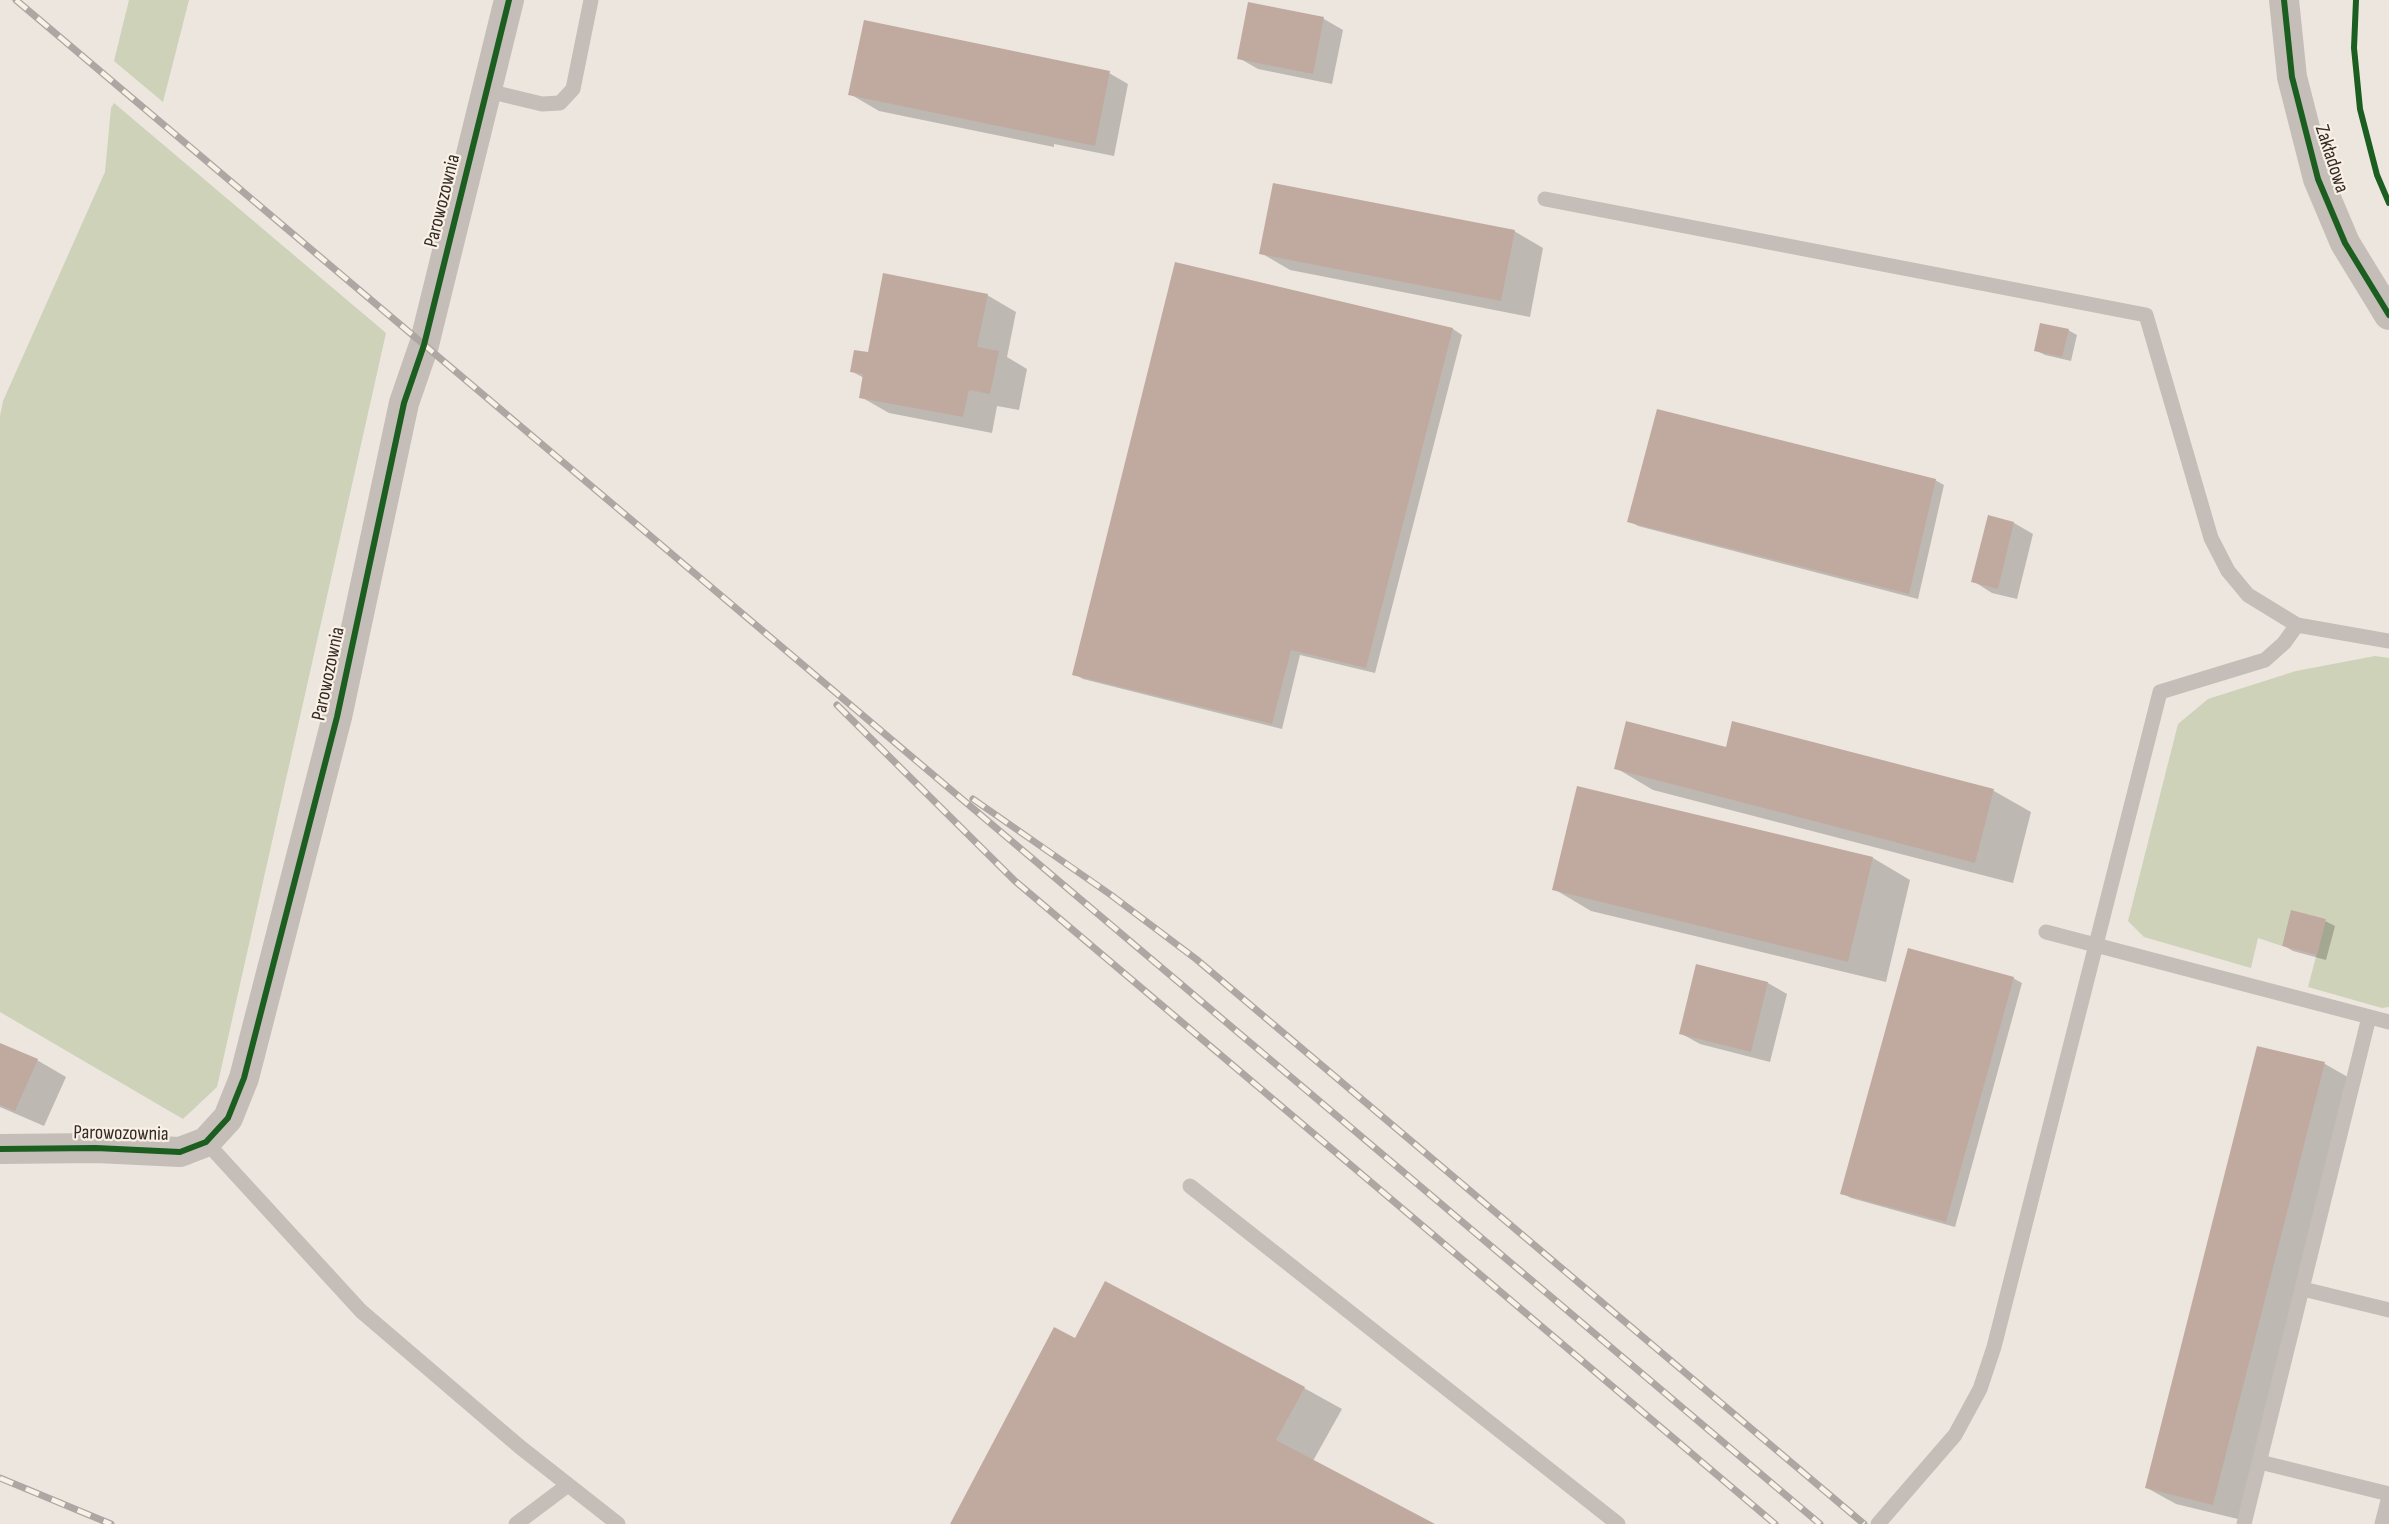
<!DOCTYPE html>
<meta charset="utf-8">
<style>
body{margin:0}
canvas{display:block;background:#ece6df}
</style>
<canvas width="2389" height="1524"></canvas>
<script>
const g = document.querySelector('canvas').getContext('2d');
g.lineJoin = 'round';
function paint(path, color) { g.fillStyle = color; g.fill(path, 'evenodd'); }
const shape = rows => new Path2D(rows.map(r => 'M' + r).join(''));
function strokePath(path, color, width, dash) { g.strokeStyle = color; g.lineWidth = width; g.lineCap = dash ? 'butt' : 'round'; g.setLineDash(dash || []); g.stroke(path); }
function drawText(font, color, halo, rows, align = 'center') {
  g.font = font + ' "Sofia Sans Condensed",sans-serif'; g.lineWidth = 4.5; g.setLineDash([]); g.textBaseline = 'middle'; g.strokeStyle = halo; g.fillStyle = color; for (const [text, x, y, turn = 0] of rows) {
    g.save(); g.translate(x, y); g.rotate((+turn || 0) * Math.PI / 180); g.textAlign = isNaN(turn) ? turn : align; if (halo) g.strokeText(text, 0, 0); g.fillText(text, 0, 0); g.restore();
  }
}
paint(shape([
 [129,0,189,0,163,102,114,61],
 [114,103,386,333,217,1087,183,1119,0,1012,0,416,3,401,105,172,111,108],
 [2375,656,2389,658,2389,1007,2382,1008,2308,987,2326,919,2291,911,2282,946,2258,938,2251,968,2144,937,2128,921,2178,724,2208,699,2296,671]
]), '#cdd2b8');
paint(shape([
 [1250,4,1324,19,1343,30,1332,84,1258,69,1239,58],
 [1109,73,1128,84,1114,156,1054,144,1054,147,879,111,850,94],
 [1514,231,1543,248,1530,317,1290,270,1261,253],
 [1176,264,1453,329,1462,335,1375,673,1300,655,1282,729,1083,679,1074,674],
 [987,295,1016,312,1007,357,1027,369,1019,410,997,406,992,433,889,413,861,397,864,378,851,371,869,354],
 [2068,330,2077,335,2071,361,2045,355,2035,350],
 [1935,480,1944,485,1918,599,1638,526,1629,521],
 [1989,516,2014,523,2033,534,2017,599,1992,593,1973,581],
 [1733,723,1994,791,2031,812,2013,883,1653,790,1616,768,1727,749],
 [1578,787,1873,858,1910,880,1886,982,1591,911,1554,889],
 [2325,921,2335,926,2326,960,2293,951,2284,946],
 [1697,966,1768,983,1787,994,1770,1062,1700,1044,1680,1033],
 [2013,978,2022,983,1955,1227,1851,1198,1842,1193],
 [0,1045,37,1060,66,1077,44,1126,0,1107],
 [2258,1047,2325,1064,2353,1080,2242,1520,2176,1504,2147,1488],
 [1076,1340,1304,1388,1342,1409,1313,1461,1432,1524,952,1524]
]), '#0003');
paint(shape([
 [1248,2,1324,17,1313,74,1237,59],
 [864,20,1110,71,1095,146,848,95],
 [1273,183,1515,230,1501,301,1259,254],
 [1175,262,1453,328,1366,668,1291,650,1272,724,1072,675],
 [883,273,988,294,977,347,999,351,990,394,969,390,963,417,859,398,863,374,850,372,854,350,868,352],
 [2040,323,2069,329,2062,357,2034,351],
 [1657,409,1936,479,1909,594,1627,522],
 [1988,515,2014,522,1998,589,1971,582],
 [1626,721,1726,747,1732,721,1994,789,1975,863,1614,769],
 [1577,786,1873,857,1848,962,1552,890],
 [2291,910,2326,919,2317,955,2282,946],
 [1908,948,2014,977,1946,1222,1840,1194],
 [1696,964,1768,982,1751,1052,1679,1034],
 [0,1043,38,1059,15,1111,0,1105],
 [2257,1046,2325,1062,2213,1505,2145,1488],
 [1105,1281,1305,1387,1276,1440,1435,1524,950,1524,1054,1327,1075,1338]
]), '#c0aaa0');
strokePath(shape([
 [488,91,542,104,560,103,573,89,591,0],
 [1545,199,2146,315,2211,538,2228,571,2248,595,2297,625,2389,641],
 [2046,932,2389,1022],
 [206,1142,361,1311,520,1447,618,1524],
 [1190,1186,1618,1524],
 [2303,1289,2389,1310],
 [2260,1462,2389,1494],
 [516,1524,568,1485],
 [1878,1524,1955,1435,1980,1389,1994,1347,2160,692,2265,660,2284,643,2297,625],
 [2244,1524,2369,1017],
 [2382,1524,2389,1497]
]), '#c5beb8', 15);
strokePath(shape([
 [2284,0,2292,77,2318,179,2345,243,2389,315],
 [0,1149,96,1148,180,1152,206,1142,228,1118,244,1078,337,717,404,403,424,345,509,0]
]), '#c5beb8', 30);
const rail = shape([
 [16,0,1820,1524],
 [837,705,1015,881,1775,1524],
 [973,799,1111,895,1196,959,1864,1524],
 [0,1478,111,1524]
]);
strokePath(rail, '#aca7a3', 7);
strokePath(rail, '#f9f0e6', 4.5, [14]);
strokePath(shape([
 [2284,0,2292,77,2318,179,2345,243,2389,315],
 [2356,0,2354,48,2360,109,2377,175,2389,203],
 [0,1149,96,1148,180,1152,206,1142,228,1118,244,1078,337,717,404,403,424,345,509,0]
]), '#1b5e20', 6);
drawText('20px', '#352b27', '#f9f0e6', [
 ["Zakładowa",2331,159,72],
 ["Parowozownia",443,201,-76],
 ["Parowozownia",329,674,-78],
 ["Parowozownia",121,1134,1]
]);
</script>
